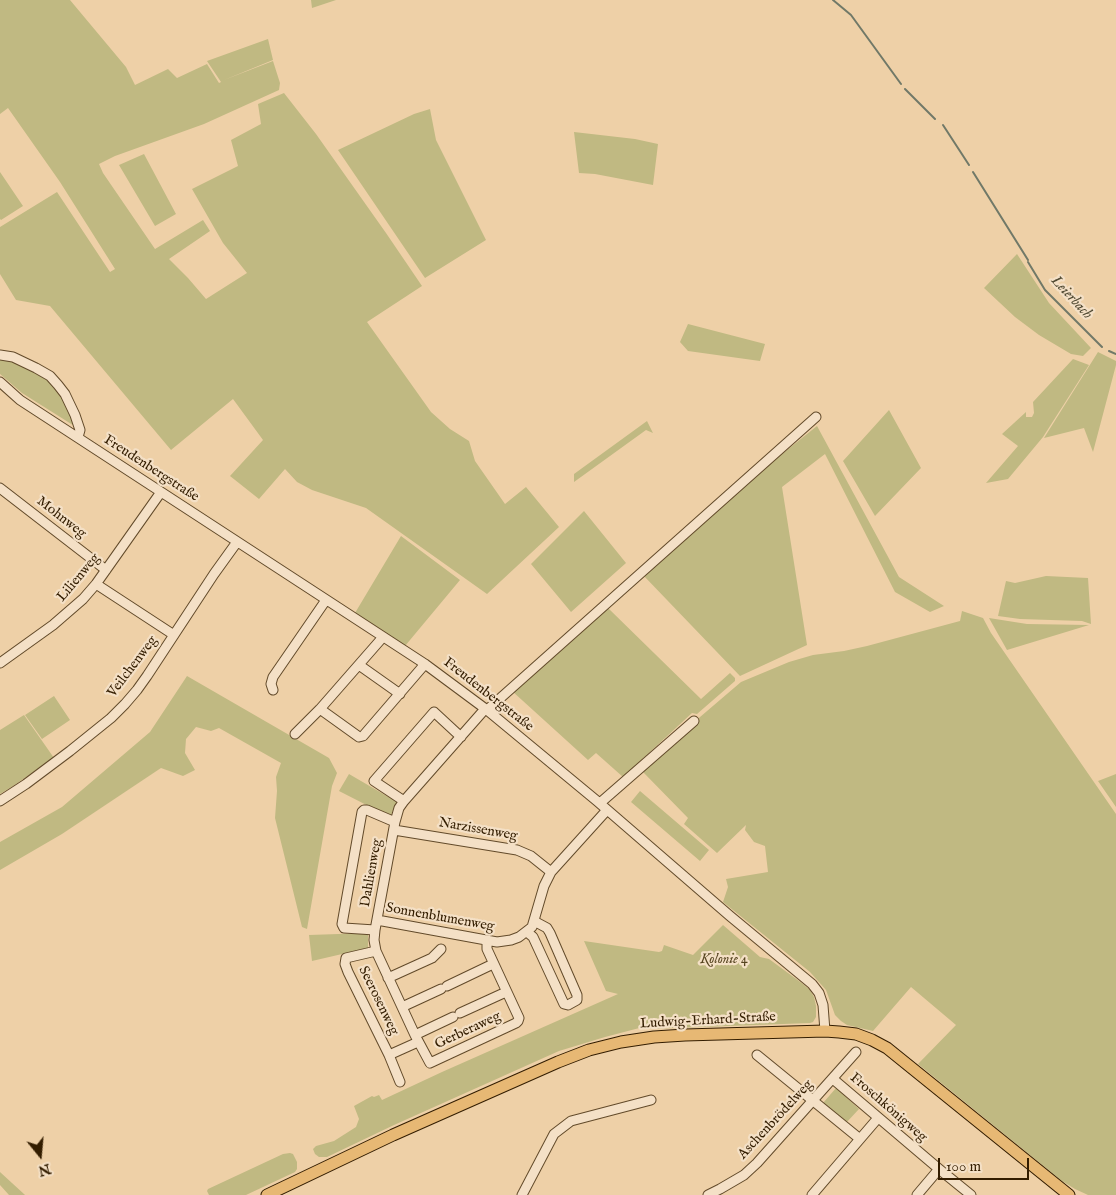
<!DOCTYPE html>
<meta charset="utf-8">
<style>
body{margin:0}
#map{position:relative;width:1116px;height:1195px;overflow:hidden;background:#eed0a7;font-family:"IM FELL English",serif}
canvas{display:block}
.north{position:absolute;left:15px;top:1130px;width:50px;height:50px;-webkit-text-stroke:4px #f4e0c6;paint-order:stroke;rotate:163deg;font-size:14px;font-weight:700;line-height:20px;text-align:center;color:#331d00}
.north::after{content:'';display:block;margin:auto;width:18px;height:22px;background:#331d00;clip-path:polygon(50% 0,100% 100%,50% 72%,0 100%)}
.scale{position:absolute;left:938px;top:1158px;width:91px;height:22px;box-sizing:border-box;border:2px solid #331d00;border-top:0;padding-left:6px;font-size:15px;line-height:18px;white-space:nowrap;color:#331d00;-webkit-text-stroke:4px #f4e0c6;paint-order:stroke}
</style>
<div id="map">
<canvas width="1116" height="1195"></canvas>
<div class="north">N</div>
<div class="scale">100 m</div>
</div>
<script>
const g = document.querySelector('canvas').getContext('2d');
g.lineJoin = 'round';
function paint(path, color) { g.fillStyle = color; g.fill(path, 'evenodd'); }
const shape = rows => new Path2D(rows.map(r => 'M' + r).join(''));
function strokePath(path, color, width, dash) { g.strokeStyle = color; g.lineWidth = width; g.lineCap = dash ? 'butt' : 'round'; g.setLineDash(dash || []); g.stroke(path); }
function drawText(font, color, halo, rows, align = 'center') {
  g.font = font + ' "IM FELL English",serif'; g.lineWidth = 4.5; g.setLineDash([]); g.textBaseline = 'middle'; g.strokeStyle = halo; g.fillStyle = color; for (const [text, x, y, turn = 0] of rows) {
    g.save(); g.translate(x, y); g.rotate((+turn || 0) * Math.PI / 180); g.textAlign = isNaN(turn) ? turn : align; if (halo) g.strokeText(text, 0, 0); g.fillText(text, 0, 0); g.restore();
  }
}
paint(shape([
 [0,0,70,0,126,67,135,85,168,69,177,78,207,64,219,83,221,82,207,61,268,39,273,60,224,80,273,61,280,83,279,90,204,124,115,156,99,164,103,173,155,249,203,220,210,231,169,259,188,278,206,299,247,273,223,243,192,189,238,166,231,140,261,124,258,104,284,93,316,134,386,233,422,286,367,322,431,412,450,429,469,441,475,461,505,504,526,487,559,527,487,594,366,508,312,490,297,482,285,469,259,499,230,476,263,440,233,399,171,450,50,306,16,300,0,274,0,227,57,192,110,272,115,269,60,182,8,108,0,114],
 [311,0,336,0,312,8],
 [430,109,436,140,486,240,425,278,338,150,414,114],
 [574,132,635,139,658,144,653,185,595,174,579,173],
 [144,154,176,214,155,226,119,165],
 [0,172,23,206,1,220,0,219],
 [1017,254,1049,303,1091,348,1083,356,1071,354,1039,335,1015,317,984,288],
 [688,324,765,344,760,361,688,351,680,342],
 [1098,352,1116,361,1116,365,1093,452,1084,428,1044,438],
 [0,357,20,362,50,381,61,394,70,411,76,427,22,393,0,374],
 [1073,359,1089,365,1043,437,1008,479,986,483,1018,446,1002,434,1026,412,1026,417,1032,417,1034,413,1033,402],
 [889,410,921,468,875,516,843,461],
 [647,421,653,433,646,430,574,482,574,474],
 [817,426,899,577,944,606,930,612,895,592,825,454,782,487,807,645,740,676,643,575,777,458],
 [584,511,626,563,571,612,531,564],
 [401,536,460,580,405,646,355,613],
 [1046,576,1088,578,1091,624,1082,621,1020,619,998,616,1006,581,1015,583],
 [608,608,701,699,730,673,735,678,735,681,697,714,692,713,623,777,596,753,588,760,512,691],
 [962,611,983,618,991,633,1116,814,1116,1195,1088,1195,1075,1189,1062,1181,918,1064,956,1025,911,987,873,1031,847,1025,841,1021,835,1015,826,990,810,972,723,902,728,887,726,879,768,872,765,846,754,842,745,830,746,825,717,853,684,824,688,818,643,772,693,724,693,723,741,682,789,662,813,655,844,651,867,646,960,621],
 [989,618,1027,624,1089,625,1007,650],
 [187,676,329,758,337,773,332,786,307,929,302,927,275,818,277,791,276,777,281,763,219,728,211,731,196,727,186,739,185,753,195,770,183,776,161,768,62,834,0,870,0,842,62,807,150,732],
 [54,696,70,720,42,739,25,715],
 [24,715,54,758,13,786,0,794,0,730],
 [349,774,397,802,390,817,339,791],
 [1116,774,1116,807,1098,781],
 [640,791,709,850,700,861,631,802],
 [723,925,760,957,769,959,803,984,810,990,814,997,816,1006,816,1017,813,1022,810,1023,648,1029,647,1026,605,1037,559,1051,394,1125,327,1157,319,1157,315,1154,313,1149,316,1146,334,1141,356,1127,359,1119,354,1106,372,1096,374,1097,379,1095,382,1100,442,1072,618,994,606,991,584,941,659,952,662,951,664,945,693,955],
 [368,933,368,948,312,961,309,935],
 [836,1088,859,1109,846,1123,823,1103],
 [290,1153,293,1154,297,1162,297,1169,295,1172,246,1195,209,1195,207,1191,208,1189,283,1154],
 [0,1172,24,1194,25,1195,9,1195,0,1185]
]), '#c0b982');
strokePath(shape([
 [833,0,851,15,901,84],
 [905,89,935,119],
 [943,125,969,165],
 [973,172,1028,260],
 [1028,262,1045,290,1102,347],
 [1109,351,1116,354]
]), '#717968', 2);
const minor = shape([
 [0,355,13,357,36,368,50,376,58,385,65,394,75,415,80,430,78,437],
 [0,382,20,400,425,664,487,710,597,801,730,916,812,984,819,993,823,1005,825,1031],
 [0,488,106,570],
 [96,584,174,635],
 [0,663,53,625,83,599,96,584,161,492],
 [359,665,400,694],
 [273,690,271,684,273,677,326,600],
 [320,709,359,737,363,736,425,664],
 [485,709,404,801,399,808,395,822,375,930,374,940,376,951,415,1035,430,1063,516,1023,518,1021,519,1018,487,949,487,940],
 [487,710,816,417],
 [295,734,320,709,383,637],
 [0,801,26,784,70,751,111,718,125,704,137,690,147,676,214,574,237,542],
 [404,801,374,781,434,712,461,737],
 [600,803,694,721],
 [394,830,517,850,531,856,551,872],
 [377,920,497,942,511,940,519,937,532,927,544,886,551,872,607,810],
 [375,930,344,928,342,924,362,812,364,810,367,810,395,822],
 [527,932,533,937,564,1004,568,1005,577,1000,577,995,550,933,547,928,534,921],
 [376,951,346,958,345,964,348,972,389,1055,418,1042],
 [388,978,432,958,441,949],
 [447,986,493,964],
 [402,1007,441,989],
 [460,1013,506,992],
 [415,1035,453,1017],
 [389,1055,400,1082],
 [757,1055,860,1139],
 [833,1079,939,1169,971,1195],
 [522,1195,554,1134,571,1121,651,1100],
 [708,1195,720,1189,744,1175,757,1163,856,1052],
 [812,1195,878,1118],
 [917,1195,939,1169]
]);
const major = shape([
 [267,1195,393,1135,558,1062,589,1050,621,1042,654,1037,685,1035,825,1031,839,1032,856,1034,872,1040,887,1048,1069,1195]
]);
strokePath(minor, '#624a2a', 11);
strokePath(major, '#331d00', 13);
strokePath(minor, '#f4e0c6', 9);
strokePath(major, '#e7b874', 11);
drawText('14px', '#331d00', '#f4e0c6', [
 ["Freudenbergstraße",151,469,33],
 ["Mohnweg",61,518,38],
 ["Lilienweg",79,578,-50],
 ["Veilchenweg",133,667,-53],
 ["Freudenbergstraße",488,695,38],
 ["Narzissenweg",478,830,10],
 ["Dahlienweg",372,873,-80],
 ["Sonnenblumenweg",440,918,10],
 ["Seerosenweg",378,1001,64],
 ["Ludwig-Erhard-Straße",708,1021,-3],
 ["Gerberaweg",468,1031,-25],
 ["Froschkönigweg",888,1108,41],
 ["Aschenbrödelweg",776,1120,-47]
]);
drawText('italic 14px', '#564420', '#f4e0c6', [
 ["Kolonie 4",724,960]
]);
drawText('italic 15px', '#524b34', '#f4e0c6', [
 ["Leierbach",1071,298,47]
]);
</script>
